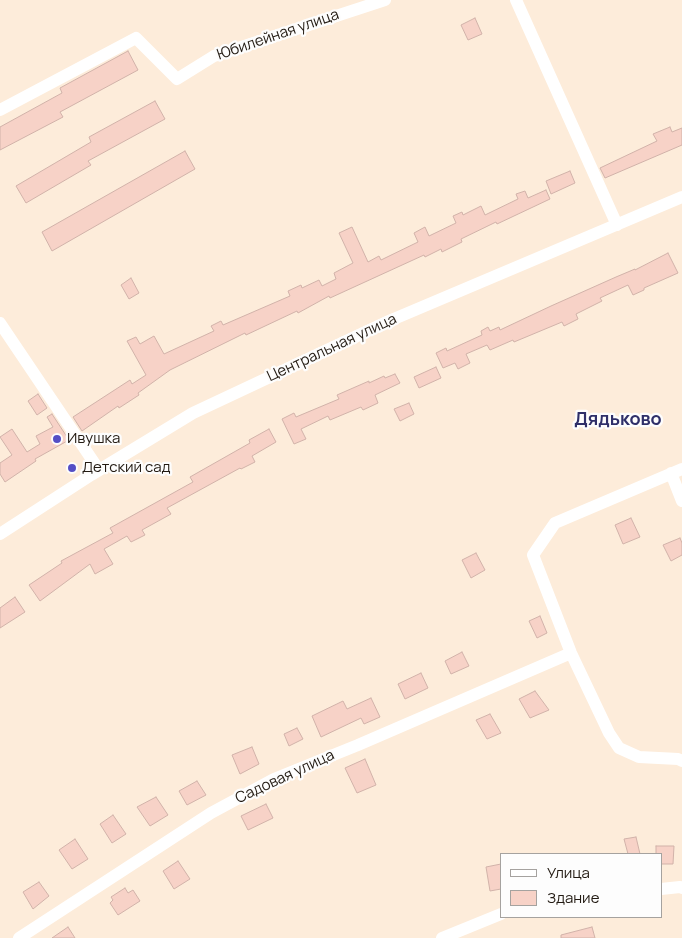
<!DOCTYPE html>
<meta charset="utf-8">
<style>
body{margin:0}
#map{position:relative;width:682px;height:938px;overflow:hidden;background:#fdecda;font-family:Manrope,sans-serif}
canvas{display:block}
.legend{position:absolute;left:500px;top:853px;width:162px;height:65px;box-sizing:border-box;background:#fdfdfd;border:1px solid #a5a29f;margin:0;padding:6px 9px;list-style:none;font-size:15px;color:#221a12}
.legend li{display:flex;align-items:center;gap:10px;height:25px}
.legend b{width:25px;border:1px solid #a5a29f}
</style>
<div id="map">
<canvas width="682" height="938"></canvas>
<ul class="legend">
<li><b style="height:6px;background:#fff"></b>Улица</li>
<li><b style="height:14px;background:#f7d2c7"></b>Здание</li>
</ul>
</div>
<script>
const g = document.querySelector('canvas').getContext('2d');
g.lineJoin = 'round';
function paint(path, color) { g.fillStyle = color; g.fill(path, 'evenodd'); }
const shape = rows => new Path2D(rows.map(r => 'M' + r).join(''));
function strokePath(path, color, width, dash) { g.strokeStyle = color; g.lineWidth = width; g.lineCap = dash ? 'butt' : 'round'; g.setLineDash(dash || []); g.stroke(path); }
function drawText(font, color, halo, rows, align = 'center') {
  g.font = font + ' Manrope,sans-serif'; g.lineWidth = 4.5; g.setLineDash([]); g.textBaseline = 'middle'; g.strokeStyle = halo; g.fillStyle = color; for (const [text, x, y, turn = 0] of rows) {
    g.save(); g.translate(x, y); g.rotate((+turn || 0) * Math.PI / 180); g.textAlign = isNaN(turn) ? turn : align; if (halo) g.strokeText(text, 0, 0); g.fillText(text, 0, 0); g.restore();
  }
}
const building = shape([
 [475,18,482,34,468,40,461,25,475,18],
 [128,51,138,70,60,112,63,117,0,150,0,127,62,93,60,88,128,51],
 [155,101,165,119,88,161,91,165,26,203,16,186,91,142,89,137,155,101],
 [670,127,672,132,682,128,682,145,605,178,600,168,657,141,653,134,670,127],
 [185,151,195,169,52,251,42,232,185,151],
 [570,171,575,183,551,194,546,181,570,171],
 [546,190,550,199,497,224,496,222,461,239,462,242,442,252,441,249,425,257,424,255,330,298,329,296,298,313,297,311,246,335,245,333,170,370,138,393,139,395,119,408,118,406,82,431,73,417,130,380,132,384,146,375,127,341,136,337,140,344,154,336,164,354,214,331,211,326,221,321,223,325,290,296,288,291,301,285,302,288,319,280,322,286,336,279,334,273,353,263,339,233,352,227,368,262,379,256,381,260,418,242,414,233,425,227,429,236,456,223,453,216,462,212,463,215,481,206,485,215,518,199,516,194,525,191,528,198,546,190],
 [668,253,678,273,644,288,644,290,633,295,628,285,600,298,602,301,576,314,578,319,564,326,562,322,514,342,513,340,490,350,487,345,466,354,470,363,458,369,455,363,443,368,436,353,446,348,447,351,482,335,481,331,488,327,490,331,499,327,500,330,551,306,616,277,635,269,635,270,668,253],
 [131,278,139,293,129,299,121,285,131,278],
 [436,367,441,378,419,388,414,377,436,367],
 [395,374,400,383,375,395,378,403,363,410,361,407,330,420,328,416,301,429,306,439,294,444,282,419,294,413,296,417,339,399,337,395,369,381,369,383,384,376,385,378,395,374],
 [38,394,47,408,37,415,28,401,38,394],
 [409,403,414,414,400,421,394,409,409,403],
 [52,414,69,440,35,459,36,461,5,482,0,474,0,463,12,455,0,437,12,429,27,452,40,444,36,436,53,427,47,417,52,414],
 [269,429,276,442,252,456,255,462,241,469,240,468,167,508,171,514,142,530,145,535,131,542,127,536,104,549,113,564,95,574,90,564,40,601,29,585,62,563,61,561,113,533,110,528,193,482,190,477,250,443,249,440,269,429],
 [631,518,640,537,623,544,615,525,631,518],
 [680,538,682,543,682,555,671,561,663,545,680,538],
 [476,553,485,570,471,578,462,560,476,553],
 [15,597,25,612,0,628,0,608,15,597],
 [540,616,547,633,537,638,529,621,540,616],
 [462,652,469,666,451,674,445,661,462,652],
 [421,673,428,688,405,699,398,684,421,673],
 [535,691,549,710,530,718,519,699,535,691],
 [371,698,380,717,364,724,361,718,321,737,312,716,343,701,347,709,371,698],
 [490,714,501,733,487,739,476,720,490,714],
 [297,728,303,739,289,746,284,734,297,728],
 [252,747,259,764,240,774,232,755,252,747],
 [365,759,376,785,357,793,345,768,365,759],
 [197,781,206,795,187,805,179,791,197,781],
 [156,797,168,815,150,826,137,807,156,797],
 [266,804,273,818,248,830,241,816,266,804],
 [113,815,126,834,112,843,100,824,113,815],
 [636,837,640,854,628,854,624,839,636,837],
 [75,839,88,859,72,869,59,850,75,839],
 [656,846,674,846,673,864,661,864,661,854,656,854,656,846],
 [178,861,190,879,174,889,163,871,178,861],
 [501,864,501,889,490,891,486,867,501,864],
 [39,882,49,896,33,909,23,892,39,882],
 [125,888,128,893,133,890,140,901,118,915,110,903,113,900,111,897,125,888],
 [68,927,75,938,52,938,68,927],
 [592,927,595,938,561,938,561,935,592,927]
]);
paint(building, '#f7d2c7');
strokePath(building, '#d1b2a9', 1);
strokePath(shape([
 [516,0,617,225],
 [0,110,136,38,177,79,214,56,385,0],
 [0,323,99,470],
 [682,469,555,523,533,555,571,653,609,733,619,748,639,757,678,759,682,761],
 [671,473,682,501],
 [0,534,91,475,193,413,389,321,682,197],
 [661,889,680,887,682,888],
 [19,938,211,813,274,779,358,745,571,653],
 [442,938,501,914]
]), '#fff', 12);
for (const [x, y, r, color] of [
 [57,439,5,"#544ec5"],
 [72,468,5,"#544ec5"]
]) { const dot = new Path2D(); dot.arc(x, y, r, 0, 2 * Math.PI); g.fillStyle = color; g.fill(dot); strokePath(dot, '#fdfdfd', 2); }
drawText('15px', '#221a12', '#fdfdfd', [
 ["Юбилейная улица",278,35,-19],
 ["Центральная улица",332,348,-25],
 ["Садовая улица",285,777,-25]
]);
drawText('15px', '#221a12', '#fdfdfd', [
 ["Ивушка",67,439],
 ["Детский сад",82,468]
], 'left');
drawText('bold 18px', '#2f2f69', '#fdfdfd', [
 ["Дядьково",618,420]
]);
</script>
